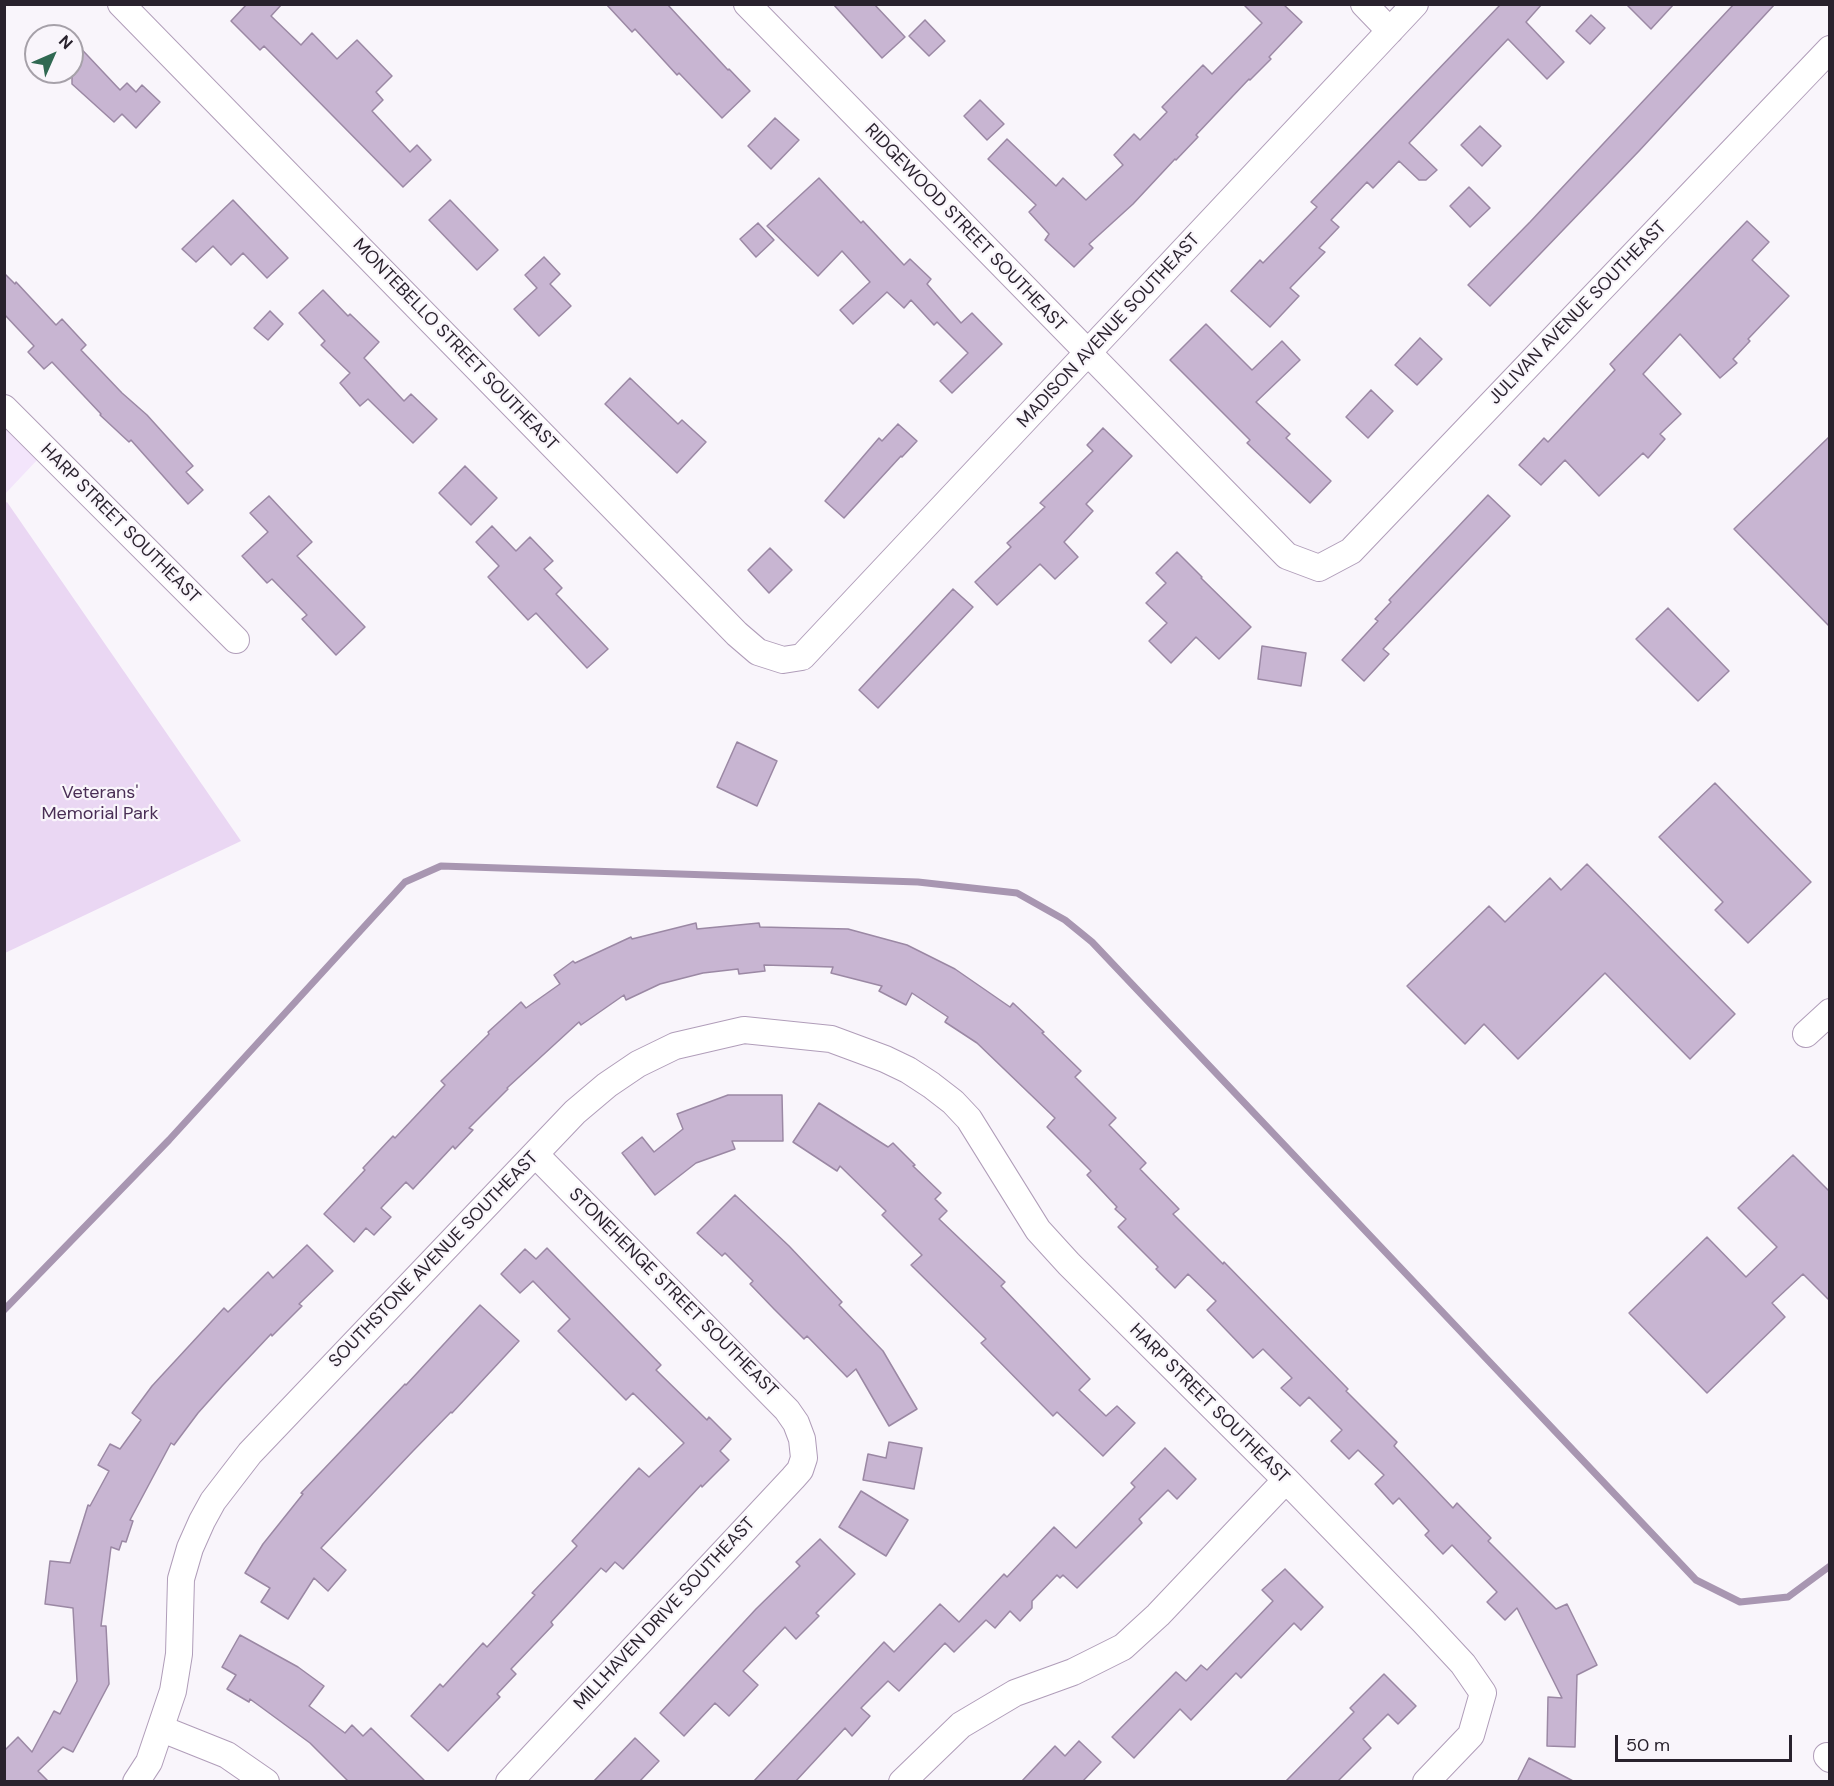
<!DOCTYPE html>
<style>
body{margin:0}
#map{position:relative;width:1834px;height:1786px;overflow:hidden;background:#f9f5fb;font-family:"DM Sans",sans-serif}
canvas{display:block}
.frame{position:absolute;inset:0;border:6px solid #29222d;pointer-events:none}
.north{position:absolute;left:24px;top:24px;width:60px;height:60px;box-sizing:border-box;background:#f9f5fb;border:2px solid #a6a1a9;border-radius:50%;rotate:45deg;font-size:16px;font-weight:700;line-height:24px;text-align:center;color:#29222d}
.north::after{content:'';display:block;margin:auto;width:21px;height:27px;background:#306952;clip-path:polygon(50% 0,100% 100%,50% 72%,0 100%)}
.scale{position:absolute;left:1615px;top:1735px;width:177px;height:27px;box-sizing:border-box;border:3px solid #29222d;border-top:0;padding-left:8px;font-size:18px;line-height:21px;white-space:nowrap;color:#29222d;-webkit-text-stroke:4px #f9f5fb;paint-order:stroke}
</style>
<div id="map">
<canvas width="1834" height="1786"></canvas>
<div class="frame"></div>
<div class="north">N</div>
<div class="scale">50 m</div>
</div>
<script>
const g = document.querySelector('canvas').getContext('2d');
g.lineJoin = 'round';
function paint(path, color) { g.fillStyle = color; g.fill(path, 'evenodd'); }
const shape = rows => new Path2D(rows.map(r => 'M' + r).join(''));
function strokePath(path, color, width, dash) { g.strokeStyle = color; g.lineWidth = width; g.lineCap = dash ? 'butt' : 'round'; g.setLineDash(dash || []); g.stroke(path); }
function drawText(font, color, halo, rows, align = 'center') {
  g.font = font + ' "DM Sans",sans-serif'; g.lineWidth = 4.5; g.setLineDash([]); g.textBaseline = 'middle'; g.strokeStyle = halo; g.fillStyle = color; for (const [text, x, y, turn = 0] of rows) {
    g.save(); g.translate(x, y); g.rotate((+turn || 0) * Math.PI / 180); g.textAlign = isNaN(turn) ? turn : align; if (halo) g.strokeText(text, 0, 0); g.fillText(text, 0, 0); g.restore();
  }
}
paint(shape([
 [4,423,39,458,5,494,4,494]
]), '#f3e5fb');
paint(shape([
 [7,502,241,841,5,953,4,504]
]), '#ead7f3');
strokePath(shape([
 [4,1310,169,1140,405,882,441,866,918,882,1017,893,1065,920,1092,942,1696,1580,1740,1602,1788,1597,1830,1566]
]), '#a896b1', 7);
const building = shape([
 [247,4,282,4,271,16,301,45,312,33,337,59,357,40,392,76,376,92,383,100,372,111,410,152,417,145,431,160,403,187,264,46,260,50,231,21,247,4],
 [606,4,667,4,728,70,729,69,750,91,722,118,679,73,677,75,635,29,632,32,606,4],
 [833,4,874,4,905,37,882,58,833,4],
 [1243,4,1283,4,1302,22,1269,57,1271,59,1250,80,1249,79,1196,135,1198,137,1176,160,1175,159,1133,204,1089,244,1093,248,1074,267,1045,240,1049,234,1029,212,1036,205,988,159,1007,139,1056,186,1063,178,1086,200,1123,165,1114,155,1134,134,1140,140,1167,112,1162,107,1203,65,1212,74,1262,23,1243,4],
 [1501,4,1542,4,1526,22,1564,62,1547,79,1508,39,1409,143,1437,170,1426,180,1419,180,1399,161,1373,188,1367,182,1331,220,1339,227,1319,248,1325,252,1290,288,1299,296,1270,327,1231,291,1260,260,1263,263,1317,207,1311,202,1501,4],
 [1626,4,1674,4,1651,29,1626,4],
 [1734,4,1775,4,1639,151,1490,306,1468,285,1530,222,1734,4],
 [1591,15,1605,28,1590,44,1576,31,1591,15],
 [925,20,945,41,929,56,909,36,925,20],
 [72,39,120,90,127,83,136,92,142,85,160,102,136,128,122,114,114,122,72,84,72,39],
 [980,100,1004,124,987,140,964,116,980,100],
 [775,118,799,140,771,169,748,146,775,118],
 [1480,126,1501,146,1482,166,1461,145,1480,126],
 [819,178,861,223,863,221,904,265,910,259,931,279,927,284,961,323,972,313,1002,344,952,393,940,381,968,353,937,322,934,325,911,300,904,308,887,292,853,324,840,310,870,282,842,251,818,276,767,226,819,178],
 [1469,187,1490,208,1470,227,1450,206,1469,187],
 [233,200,288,258,267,278,243,253,231,265,213,246,196,262,182,249,233,200],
 [450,200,498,250,477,270,429,220,450,200],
 [1747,221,1769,242,1752,260,1789,296,1748,339,1750,341,1733,359,1737,363,1720,378,1680,334,1643,374,1681,414,1660,434,1665,439,1648,458,1643,453,1599,496,1565,460,1541,485,1519,465,1544,438,1548,442,1615,370,1610,364,1747,221],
 [758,223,774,240,756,257,740,239,758,223],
 [544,257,560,274,550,284,571,306,539,336,514,309,537,288,525,275,544,257],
 [4,273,15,284,16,282,56,325,62,319,86,345,81,350,122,393,147,415,193,466,186,472,203,490,188,504,131,440,129,442,100,415,101,414,52,362,44,369,28,352,34,346,4,314,4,273],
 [323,290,348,316,350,314,379,342,364,358,404,401,411,394,437,419,413,443,368,399,360,406,340,383,350,373,321,345,325,341,299,313,323,290],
 [270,311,283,324,268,340,254,328,270,311],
 [1206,324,1252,370,1282,341,1300,360,1256,402,1290,434,1286,438,1331,481,1310,503,1247,443,1250,440,1170,360,1206,324],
 [1420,338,1442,359,1417,385,1395,365,1420,338],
 [630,378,678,424,682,420,706,442,677,473,605,404,630,378],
 [1371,390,1393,411,1368,438,1346,417,1371,390],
 [898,424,917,441,902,457,901,456,844,518,825,501,879,438,882,441,898,424],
 [1103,428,1132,456,1086,504,1093,511,1064,542,1078,557,1055,579,1040,564,997,605,975,582,1011,547,1007,543,1045,507,1040,503,1093,451,1087,445,1103,428],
 [1830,436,1830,627,1734,529,1830,436],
 [465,466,497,498,471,525,439,493,465,466],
 [1488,495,1510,516,1383,649,1389,654,1364,681,1342,660,1378,621,1375,619,1391,602,1389,600,1488,495],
 [269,496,312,542,297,556,365,627,336,655,302,619,307,615,272,579,267,583,242,556,268,532,250,513,269,496],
 [492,526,516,551,530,537,553,561,544,569,562,588,556,594,608,649,587,668,536,613,528,620,488,577,499,566,476,542,492,526],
 [770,548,792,570,769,593,748,570,770,548],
 [1177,552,1202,577,1201,578,1251,627,1219,659,1196,637,1171,663,1149,641,1167,623,1146,603,1166,583,1156,573,1177,552],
 [953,589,973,607,878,708,859,690,953,589],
 [1668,608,1729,671,1698,701,1636,639,1668,608],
 [1262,646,1306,653,1301,686,1258,679,1262,646],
 [737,742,777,761,757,806,717,787,737,742],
 [1715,783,1811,882,1748,943,1715,910,1723,902,1659,837,1715,783],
 [1587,864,1735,1014,1690,1059,1605,973,1518,1059,1484,1024,1465,1044,1407,986,1489,906,1505,922,1550,878,1561,890,1587,864],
 [696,923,697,929,759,923,760,927,848,929,907,945,955,969,1010,1007,1013,1003,1044,1032,1042,1033,1081,1071,1075,1077,1116,1118,1109,1125,1146,1163,1140,1169,1179,1209,1173,1214,1223,1264,1224,1262,1348,1389,1346,1391,1397,1442,1394,1446,1453,1508,1457,1503,1491,1538,1488,1541,1556,1609,1567,1604,1597,1665,1577,1675,1575,1747,1547,1746,1548,1697,1562,1698,1517,1608,1505,1620,1487,1602,1497,1592,1452,1545,1443,1554,1425,1535,1429,1531,1399,1498,1393,1504,1375,1484,1384,1475,1358,1450,1349,1459,1331,1441,1342,1430,1309,1397,1300,1406,1281,1388,1292,1378,1263,1349,1253,1358,1207,1310,1216,1301,1188,1274,1175,1288,1156,1269,1158,1267,1118,1227,1126,1219,1115,1209,1117,1207,1087,1175,1091,1171,1047,1127,1055,1118,977,1043,945,1022,948,1017,912,993,906,1005,879,991,882,986,831,973,833,967,764,965,765,971,739,974,738,969,703,973,660,984,626,1000,624,995,581,1025,579,1022,507,1088,508,1089,469,1128,473,1130,455,1149,453,1146,413,1189,406,1182,381,1208,391,1217,374,1235,366,1228,354,1242,324,1214,365,1170,363,1168,393,1136,395,1138,445,1085,441,1081,489,1034,488,1032,521,1002,526,1008,560,984,554,975,573,961,575,963,631,937,632,939,696,923],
 [728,1095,782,1095,783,1141,732,1141,735,1149,696,1163,655,1195,622,1153,642,1137,654,1152,683,1129,677,1114,728,1095],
 [819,1103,888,1147,893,1143,915,1165,913,1166,941,1193,935,1199,947,1211,939,1219,1005,1282,1001,1286,1090,1379,1079,1390,1106,1416,1117,1406,1135,1423,1103,1456,1057,1412,1053,1416,981,1343,986,1339,911,1265,922,1255,882,1215,886,1211,840,1166,837,1171,793,1142,819,1103],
 [1793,1155,1830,1192,1830,1301,1803,1274,1772,1303,1785,1317,1707,1393,1629,1313,1707,1237,1746,1277,1777,1247,1738,1208,1793,1155],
 [735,1195,789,1246,842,1302,839,1305,883,1351,917,1409,889,1426,856,1369,847,1377,807,1336,804,1339,774,1309,750,1284,753,1281,725,1253,722,1256,697,1233,735,1195],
 [307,1245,333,1271,299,1304,302,1306,272,1336,271,1334,223,1385,198,1413,174,1445,171,1443,130,1520,133,1521,126,1542,122,1541,119,1550,111,1547,101,1626,106,1626,109,1684,73,1752,63,1747,38,1771,49,1782,4,1782,4,1751,18,1737,32,1752,54,1711,60,1714,77,1681,73,1608,45,1604,50,1561,70,1563,88,1505,90,1506,109,1471,98,1465,110,1444,120,1449,141,1420,132,1413,152,1386,224,1308,228,1312,268,1272,273,1278,307,1245],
 [547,1248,661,1365,656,1370,707,1420,709,1417,731,1439,720,1451,729,1460,702,1487,701,1485,623,1569,615,1562,606,1572,601,1568,551,1622,553,1625,511,1669,516,1674,497,1694,500,1697,448,1751,411,1716,440,1684,443,1687,483,1643,487,1647,535,1595,532,1593,577,1546,572,1541,639,1468,649,1477,684,1443,633,1393,626,1400,558,1331,570,1319,533,1281,520,1293,501,1274,525,1249,536,1259,547,1248],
 [480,1305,519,1341,452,1413,451,1412,413,1451,321,1548,346,1570,328,1591,314,1578,288,1619,261,1602,270,1588,245,1573,263,1544,303,1494,301,1493,405,1384,406,1385,480,1305],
 [889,1442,922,1448,914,1489,863,1480,868,1454,886,1458,889,1442],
 [1165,1448,1196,1479,1177,1499,1168,1490,1139,1519,1142,1523,1077,1588,1063,1575,1060,1578,1057,1575,1032,1601,1032,1608,1020,1621,1010,1611,995,1628,986,1620,954,1652,945,1643,899,1691,888,1681,861,1708,870,1716,852,1736,845,1728,795,1782,753,1782,884,1642,894,1652,940,1604,959,1622,1004,1574,1007,1577,1054,1527,1076,1548,1135,1487,1131,1483,1165,1448],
 [861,1491,908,1520,886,1556,839,1527,861,1491],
 [820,1539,855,1574,816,1613,819,1616,796,1639,785,1627,743,1671,758,1685,729,1716,715,1703,684,1736,660,1713,756,1609,800,1566,796,1562,820,1539],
 [1285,1569,1323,1607,1301,1630,1294,1623,1241,1678,1236,1673,1191,1720,1180,1709,1134,1758,1112,1737,1176,1672,1186,1681,1201,1665,1207,1670,1273,1601,1262,1590,1285,1569],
 [240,1635,298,1667,324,1686,309,1706,345,1733,352,1725,363,1736,371,1728,426,1782,349,1782,310,1743,250,1699,249,1702,227,1689,236,1675,222,1667,240,1635],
 [1384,1674,1416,1706,1398,1724,1388,1714,1363,1739,1371,1748,1337,1782,1285,1782,1354,1712,1350,1708,1384,1674],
 [635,1738,659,1761,639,1782,593,1782,635,1738],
 [1079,1741,1101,1762,1082,1782,1021,1782,1055,1746,1065,1756,1079,1741],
 [1529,1758,1575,1782,1517,1782,1529,1758]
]);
paint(building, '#c8b5d2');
strokePath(building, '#9b88a4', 1.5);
const minor = shape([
 [121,4,737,634,758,652,783,660,802,657,1415,4],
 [747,4,1287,556,1319,568,1351,551,1830,49],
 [1364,4,1390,31],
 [4,408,236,640],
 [1806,1034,1830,1012],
 [162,1729,227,1755,266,1782],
 [1827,1756,1830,1759],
 [136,1782,149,1762,173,1691,179,1654,181,1579,190,1548,202,1521,213,1501,250,1453,575,1112,607,1085,638,1064,675,1046,744,1030,831,1039,885,1059,908,1070,931,1085,953,1102,969,1119,1038,1230,1069,1264,1286,1480,1423,1621,1463,1664,1483,1693,1471,1735,1426,1782],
 [509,1782,793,1478,800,1470,804,1458,802,1439,796,1423,787,1410,535,1154],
 [902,1782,961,1725,1015,1693,1073,1672,1123,1647,1158,1615,1286,1480]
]);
strokePath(minor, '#b09db9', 28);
strokePath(minor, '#fff', 26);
drawText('18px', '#29222d', '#f9f5fb', [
 ["RIDGEWOOD STREET SOUTHEAST",965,228,46],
 ["JULIVAN AVENUE SOUTHEAST",1578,313,-46],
 ["MADISON AVENUE SOUTHEAST",1109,331,-47],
 ["MONTEBELLO STREET SOUTHEAST",455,345,46],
 ["HARP STREET SOUTHEAST",120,524,45],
 ["SOUTHSTONE AVENUE SOUTHEAST",434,1260,-46],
 ["STONEHENGE STREET SOUTHEAST",673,1293,45],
 ["HARP STREET SOUTHEAST",1209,1404,45],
 ["MILLHAVEN DRIVE SOUTHEAST",665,1614,-47]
]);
drawText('18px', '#492e55', '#f9f5fb', [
 ["Veterans'",100,793],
 ["Memorial Park",100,814]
]);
</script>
